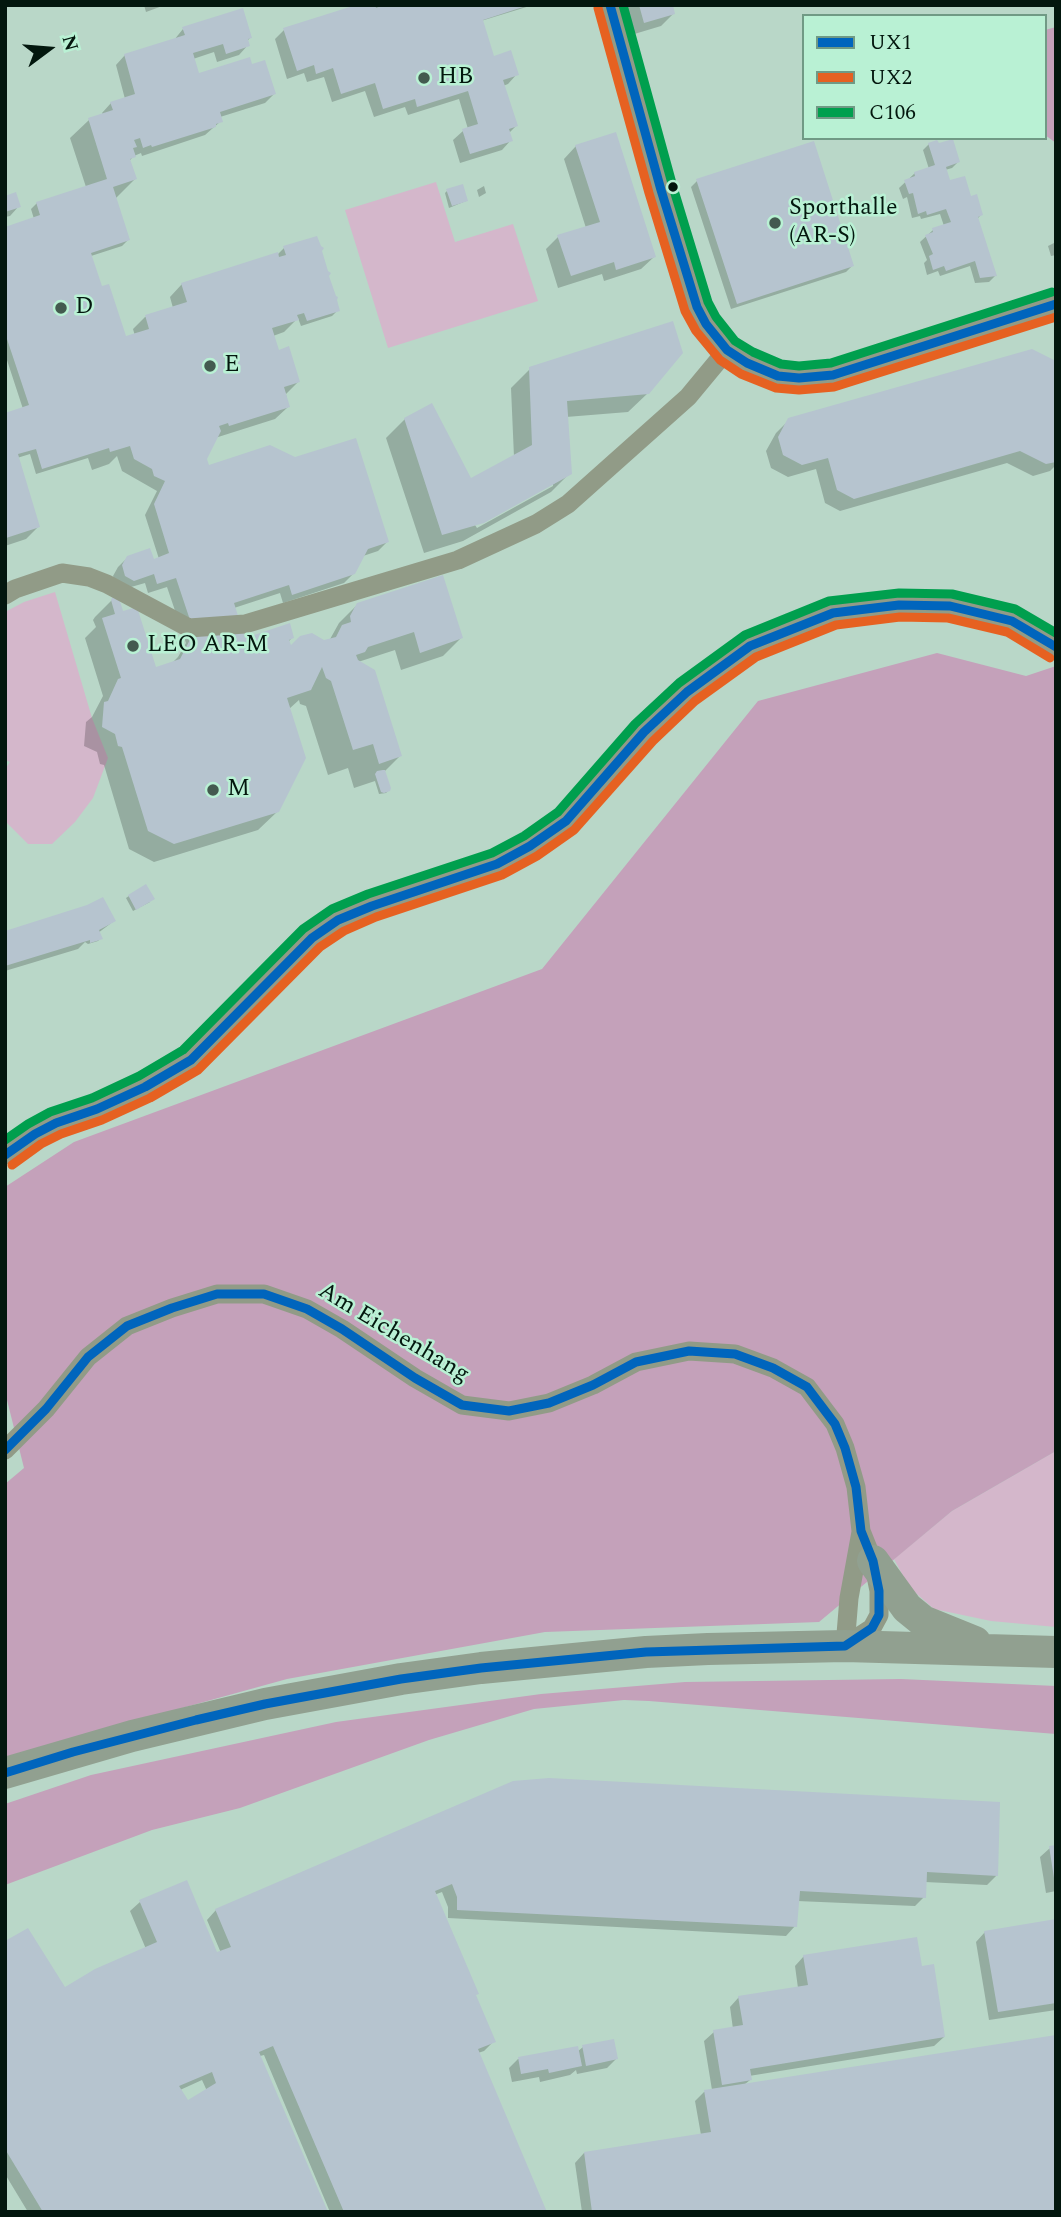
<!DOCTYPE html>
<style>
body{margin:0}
#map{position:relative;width:1061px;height:2217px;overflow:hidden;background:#b9d7c8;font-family:Spectral,serif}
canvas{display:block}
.frame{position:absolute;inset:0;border:7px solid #03170e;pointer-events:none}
.legend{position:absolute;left:802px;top:14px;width:245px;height:126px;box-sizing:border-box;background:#b9f1d4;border:2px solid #709a85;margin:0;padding:9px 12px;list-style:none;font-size:21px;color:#03170e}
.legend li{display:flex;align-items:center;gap:14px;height:35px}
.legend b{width:35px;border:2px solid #709a85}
.north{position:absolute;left:14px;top:14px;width:70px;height:70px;-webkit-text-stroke:5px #b9f1d4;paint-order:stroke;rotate:74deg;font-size:19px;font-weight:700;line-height:28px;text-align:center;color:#03170e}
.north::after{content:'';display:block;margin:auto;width:24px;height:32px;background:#03170e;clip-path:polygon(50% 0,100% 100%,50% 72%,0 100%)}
</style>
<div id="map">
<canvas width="1061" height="2217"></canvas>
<div class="frame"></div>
<ul class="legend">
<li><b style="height:9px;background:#0065bd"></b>UX1</li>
<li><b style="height:9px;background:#e66121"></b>UX2</li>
<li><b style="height:9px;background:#009f4e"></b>C106</li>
</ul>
<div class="north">N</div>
</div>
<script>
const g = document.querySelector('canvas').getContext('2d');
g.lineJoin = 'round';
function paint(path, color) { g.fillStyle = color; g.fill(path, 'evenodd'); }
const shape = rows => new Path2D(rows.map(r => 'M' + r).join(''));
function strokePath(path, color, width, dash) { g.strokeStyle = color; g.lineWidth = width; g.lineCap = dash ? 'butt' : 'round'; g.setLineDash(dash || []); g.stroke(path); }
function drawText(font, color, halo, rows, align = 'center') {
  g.font = font + ' Spectral,serif'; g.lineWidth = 5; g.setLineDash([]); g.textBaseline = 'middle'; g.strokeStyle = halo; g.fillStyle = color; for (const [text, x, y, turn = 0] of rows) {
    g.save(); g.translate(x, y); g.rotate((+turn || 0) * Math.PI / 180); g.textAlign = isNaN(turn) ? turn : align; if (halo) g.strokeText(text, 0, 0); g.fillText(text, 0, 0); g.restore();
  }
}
paint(shape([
 [436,182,455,242,513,224,538,301,388,348,345,210],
 [55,592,92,718,108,758,93,798,75,822,52,844,28,844,5,821,5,769,10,762,5,760,5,612,24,602],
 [1056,1451,1056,1627,991,1621,934,1609,909,1587,894,1559,952,1511]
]), '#d4b7cb');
paint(shape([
 [1056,27,1056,143,1045,135,1045,30],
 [937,653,1026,676,1056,666,1056,1451,952,1511,819,1622,545,1632,287,1679,5,1757,5,1484,24,1468,5,1392,5,1187,74,1142,542,969,758,701],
 [901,1679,1056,1686,1056,1734,649,1701,624,1700,534,1709,429,1740,240,1808,152,1830,5,1885,5,1804,91,1775,336,1722,541,1694,685,1682]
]), '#c4a1ba');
paint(shape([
 [144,5,165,5,146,12],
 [361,5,533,5,481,21,493,58,517,74,508,84,503,86,516,126,509,133,511,140,502,150,460,163,453,140,463,131,468,129,459,99,408,115,405,107,374,117,365,91,332,102,324,77,307,82,304,73,287,79,275,39,284,30],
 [622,5,670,5,673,14,661,26,631,35],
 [183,29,250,38,247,41,248,45,239,55,217,62,214,52,193,59,198,76,251,66,274,94,265,103,220,117,221,121,205,135,142,156,141,153,134,156,129,161,135,179,115,199,128,240,122,246,91,256,101,288,125,340,135,336,133,329,145,317,173,308,170,297,182,284,278,254,284,248,327,275,338,310,332,316,301,326,298,318,284,332,273,336,278,352,298,382,286,394,288,407,275,419,215,438,203,463,208,467,387,542,378,551,363,556,354,573,344,583,283,603,280,593,234,608,244,640,292,638,288,642,290,649,329,641,339,623,358,604,461,638,443,656,401,670,395,650,358,662,400,756,384,772,389,790,386,793,379,794,375,781,354,788,348,768,328,775,306,706,300,704,299,700,289,709,278,811,258,830,154,862,129,849,104,765,100,764,97,752,84,746,86,722,92,717,103,696,85,638,96,627,93,620,95,617,114,598,154,669,172,663,178,657,186,643,167,587,148,593,145,583,124,589,116,585,113,576,118,567,128,557,153,561,159,559,145,515,157,491,122,471,117,456,109,464,92,470,88,458,36,474,30,454,17,458,38,527,26,539,5,546,5,415,23,409,5,354,5,228,34,219,31,209,37,203,86,187,70,138,89,120,103,115,102,113,111,103,125,99,116,65,125,55,174,40],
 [929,144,958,162,952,168,945,170,949,183,970,198,981,215,977,219,995,276,989,282,975,283,970,266,940,276,938,271,927,275,924,263,927,260,920,242,933,230,944,226,940,214,921,219,920,216,912,218,907,197,903,199,899,188,915,173,929,169,923,150],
 [576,146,654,257,641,269,604,281,602,274,558,288,546,249,558,237,586,228,564,159],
 [697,181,852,266,846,272,731,309,691,187],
 [484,186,486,193,479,197,477,190],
 [447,191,466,201,449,208,445,193],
 [5,198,19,206,10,216,5,217],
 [1056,242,1056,255,1051,256,1048,246],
 [1056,363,1056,465,1050,471,1033,476,1007,463,840,511,825,503,816,469,788,477,771,468,766,451,776,433,789,420],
 [530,369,648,393,628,412,566,417,570,473,551,492,463,541,424,553,386,438,405,419,470,481,514,457,511,388],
 [553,482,553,486,477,528,475,525],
 [129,896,150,902,133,911,126,898],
 [114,921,98,933,101,938,98,941,88,944,85,942,78,949,5,971,5,932],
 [514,1783,997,1875,987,1885,925,1882,924,1897,915,1906,797,1901,795,1926,786,1936,448,1918,448,1907,442,1892,434,1895,494,2041,484,2051,478,2053,545,2212,330,2212,264,2055,260,2056,326,2212,28,2212,5,2174,5,1943,64,1990,146,1949,130,1911,140,1902,216,1955,221,1953,207,1920,216,1910],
 [202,2080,207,2091,187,2103,180,2090],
 [1056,1847,1056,1891,1046,1893,1040,1857,1050,1848],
 [1056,1921,1056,2010,989,2020,976,1942,985,1932],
 [804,1956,920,1968,944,2037,934,2046,749,2076,750,2080,744,2085,1056,2212,582,2212,575,2163,584,2153,701,2135,695,2101,704,2092,712,2090,704,2041,714,2032,733,2029,730,2007,739,1997,798,1988,795,1966],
 [583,2047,616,2059,607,2068,577,2074,576,2070,570,2075,540,2082,539,2077,512,2082,509,2068,518,2059,577,2052]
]), '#0003');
paint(shape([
 [356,5,375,5,376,8,384,5,529,5,483,20,494,56,511,50,519,75,503,80,518,126,509,129,513,141,470,154,462,129,478,124,468,91,417,107,415,99,383,109,375,83,341,94,333,68,316,74,314,65,297,71,283,28],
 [639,5,673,5,675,14,644,23],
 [243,8,252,38,248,39,250,46,226,54,223,44,193,53,199,73,250,57,252,64,265,60,276,94,220,112,223,122,216,124,216,127,152,147,151,145,143,148,140,138,134,140,137,147,133,148,136,157,130,159,137,179,113,187,130,240,91,253,102,286,109,284,126,336,149,329,145,315,187,302,181,283,278,252,279,257,286,255,283,246,317,236,321,246,324,248,322,251,328,271,331,273,329,276,336,296,338,297,337,300,340,311,307,321,304,313,297,315,299,320,272,328,279,350,289,346,300,382,284,387,290,407,229,426,228,423,219,426,221,431,207,459,209,465,270,445,295,457,356,438,389,542,368,549,355,574,292,595,289,585,234,603,245,638,290,623,294,638,289,640,291,645,300,636,312,633,324,640,336,637,342,625,351,622,350,616,357,603,443,575,463,638,420,653,414,632,368,647,365,652,356,655,358,660,375,670,402,756,379,764,373,744,353,750,331,681,326,678,322,667,311,690,287,698,306,758,279,812,174,844,148,831,122,747,118,746,115,734,102,727,104,702,108,701,118,679,121,678,102,618,115,614,111,600,113,596,119,598,123,611,137,607,156,667,180,659,194,632,176,578,157,584,154,574,134,581,125,576,122,565,127,556,150,548,154,559,169,553,154,504,165,481,154,476,152,469,134,459,130,446,110,452,109,448,42,469,36,449,18,454,40,527,6,538,5,413,29,405,5,333,5,227,40,215,36,202,107,179,88,118,113,110,110,102,135,94,124,54,185,35,182,27],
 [616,132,656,257,616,270,614,262,571,276,557,235,600,222,575,145],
 [953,139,960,162,946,167,950,180,965,176,971,196,977,194,983,215,978,217,997,276,980,278,975,261,946,271,944,266,933,270,929,256,933,254,925,235,933,232,932,228,951,222,946,209,927,215,926,211,918,214,913,193,909,194,904,180,915,176,914,172,935,165,928,143,937,140,939,143],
 [814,141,854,266,737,304,696,179],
 [463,184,468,201,452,206,446,189],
 [16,192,21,207,5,212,5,196],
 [673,321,683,353,649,394,567,401,572,474,484,523,442,535,404,418,432,403,471,478,532,445,529,367],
 [1032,349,1056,361,1056,462,1046,464,1020,451,854,499,837,490,828,458,802,465,783,455,778,437,788,418],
 [383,770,385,770,391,788,390,791,384,793,381,792,375,774,377,771],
 [146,884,155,899,136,910,128,895],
 [103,897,116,921,99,930,103,939,90,943,90,940,5,966,5,931,87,905],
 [549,1778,1000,1802,998,1876,927,1872,926,1898,800,1891,797,1927,457,1910,457,1897,452,1884,435,1891,479,1994,476,1995,496,2042,478,2049,547,2212,344,2212,273,2046,259,2052,328,2212,43,2212,5,2149,5,1941,28,1928,65,1987,95,1969,157,1942,139,1900,187,1880,217,1952,231,1947,215,1909,513,1781],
 [212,2072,216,2083,188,2100,179,2086],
 [1056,1845,1056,1878,1054,1878,1049,1846],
 [1056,1919,1056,2003,998,2012,984,1931],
 [917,1937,922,1966,934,1964,945,2037,750,2069,752,2080,722,2085,713,2030,743,2025,738,1996,808,1985,803,1955],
 [1056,2035,1056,2212,592,2212,584,2152,711,2132,704,2090],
 [614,2039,618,2059,586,2066,582,2045],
 [578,2046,582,2066,549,2073,548,2069,521,2074,518,2057]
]), '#b6c4cf');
strokePath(shape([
 [610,5,661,190,697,307,706,324,727,350,747,363,778,376,799,378,833,375,1056,304],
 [5,595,15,589,62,573,89,577,107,584,189,628,245,624,458,560,536,524,568,504,688,397,727,350],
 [5,1155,35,1134,56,1123,97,1109,145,1087,191,1060,312,938,338,920,372,906,497,864,530,846,566,821,644,732,687,692,750,646,833,613,899,605,950,606,1012,621,1056,647],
 [5,1450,46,1409,88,1357,127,1326,172,1308,217,1294,264,1294,307,1309,342,1329,415,1378,462,1405,509,1411,549,1403,593,1385,636,1362,689,1351,735,1354,773,1368,807,1387,835,1424,845,1448,856,1487,861,1531,873,1561,879,1591,879,1615,872,1628,846,1645],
 [845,1646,849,1598,861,1532]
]), '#919b87', 19);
strokePath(shape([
 [873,1561,907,1608,923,1621,975,1642],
 [5,1773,132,1736,265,1704,401,1679,481,1668,646,1652,708,1649,845,1646,1056,1652]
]), '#91a090', 32);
strokePath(shape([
 [610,5,661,190,697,307,706,324,727,350,747,363,778,376,799,378,833,375,1056,304],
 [5,1155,35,1134,56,1123,97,1109,145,1087,191,1060,312,938,338,920,372,906,497,864,530,846,566,821,644,732,687,692,750,646,833,613,899,605,950,606,1012,621,1056,647],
 [5,1450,46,1409,88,1357,127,1326,172,1308,217,1294,264,1294,307,1309,342,1329,415,1378,462,1405,509,1411,549,1403,593,1385,636,1362,689,1351,735,1354,773,1368,807,1387,835,1424,845,1448,856,1487,861,1531,873,1561,879,1591,879,1615,872,1628,845,1646],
 [5,1773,73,1752,196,1720,265,1704,401,1679,481,1668,646,1652,845,1646]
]), '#0065bd', 9);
strokePath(shape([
 [598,8,649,193,685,311,696,331,720,360,741,374,776,388,799,390,834,387,1056,317],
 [12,1165,41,1144,61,1134,102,1120,150,1098,198,1070,320,947,344,931,376,917,502,875,537,856,574,830,653,741,695,701,756,657,836,625,900,617,948,618,1007,632,1050,658]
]), '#e66121', 9);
strokePath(shape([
 [623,5,673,187,708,302,716,317,735,341,753,352,781,364,799,366,831,363,1052,292],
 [5,1140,28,1124,50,1112,92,1098,139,1076,183,1050,303,929,332,909,368,894,492,853,524,836,558,812,635,724,679,683,745,635,829,601,899,593,952,594,1015,609,1056,633]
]), '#009f4e', 9);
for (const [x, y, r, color] of [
 [424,78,7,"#435a4f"],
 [673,187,6,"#03170e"],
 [775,223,7,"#435a4f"],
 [61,308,7,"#435a4f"],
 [210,366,7,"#435a4f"],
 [133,646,7,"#435a4f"],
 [213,790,7,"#435a4f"]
]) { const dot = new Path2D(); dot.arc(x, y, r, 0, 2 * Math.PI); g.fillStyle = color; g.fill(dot); strokePath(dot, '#b9f1d4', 2.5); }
drawText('24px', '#03170e', '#b9f1d4', [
 ["HB",438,78],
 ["Sporthalle",789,209],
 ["(AR-S)",789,237],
 ["D",75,308],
 ["E",224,366],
 ["LEO AR-M",147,646],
 ["M",227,790]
], 'left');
drawText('24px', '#03170e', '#b9f1d4', [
 ["Am Eichenhang",393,1334,31]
]);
</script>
